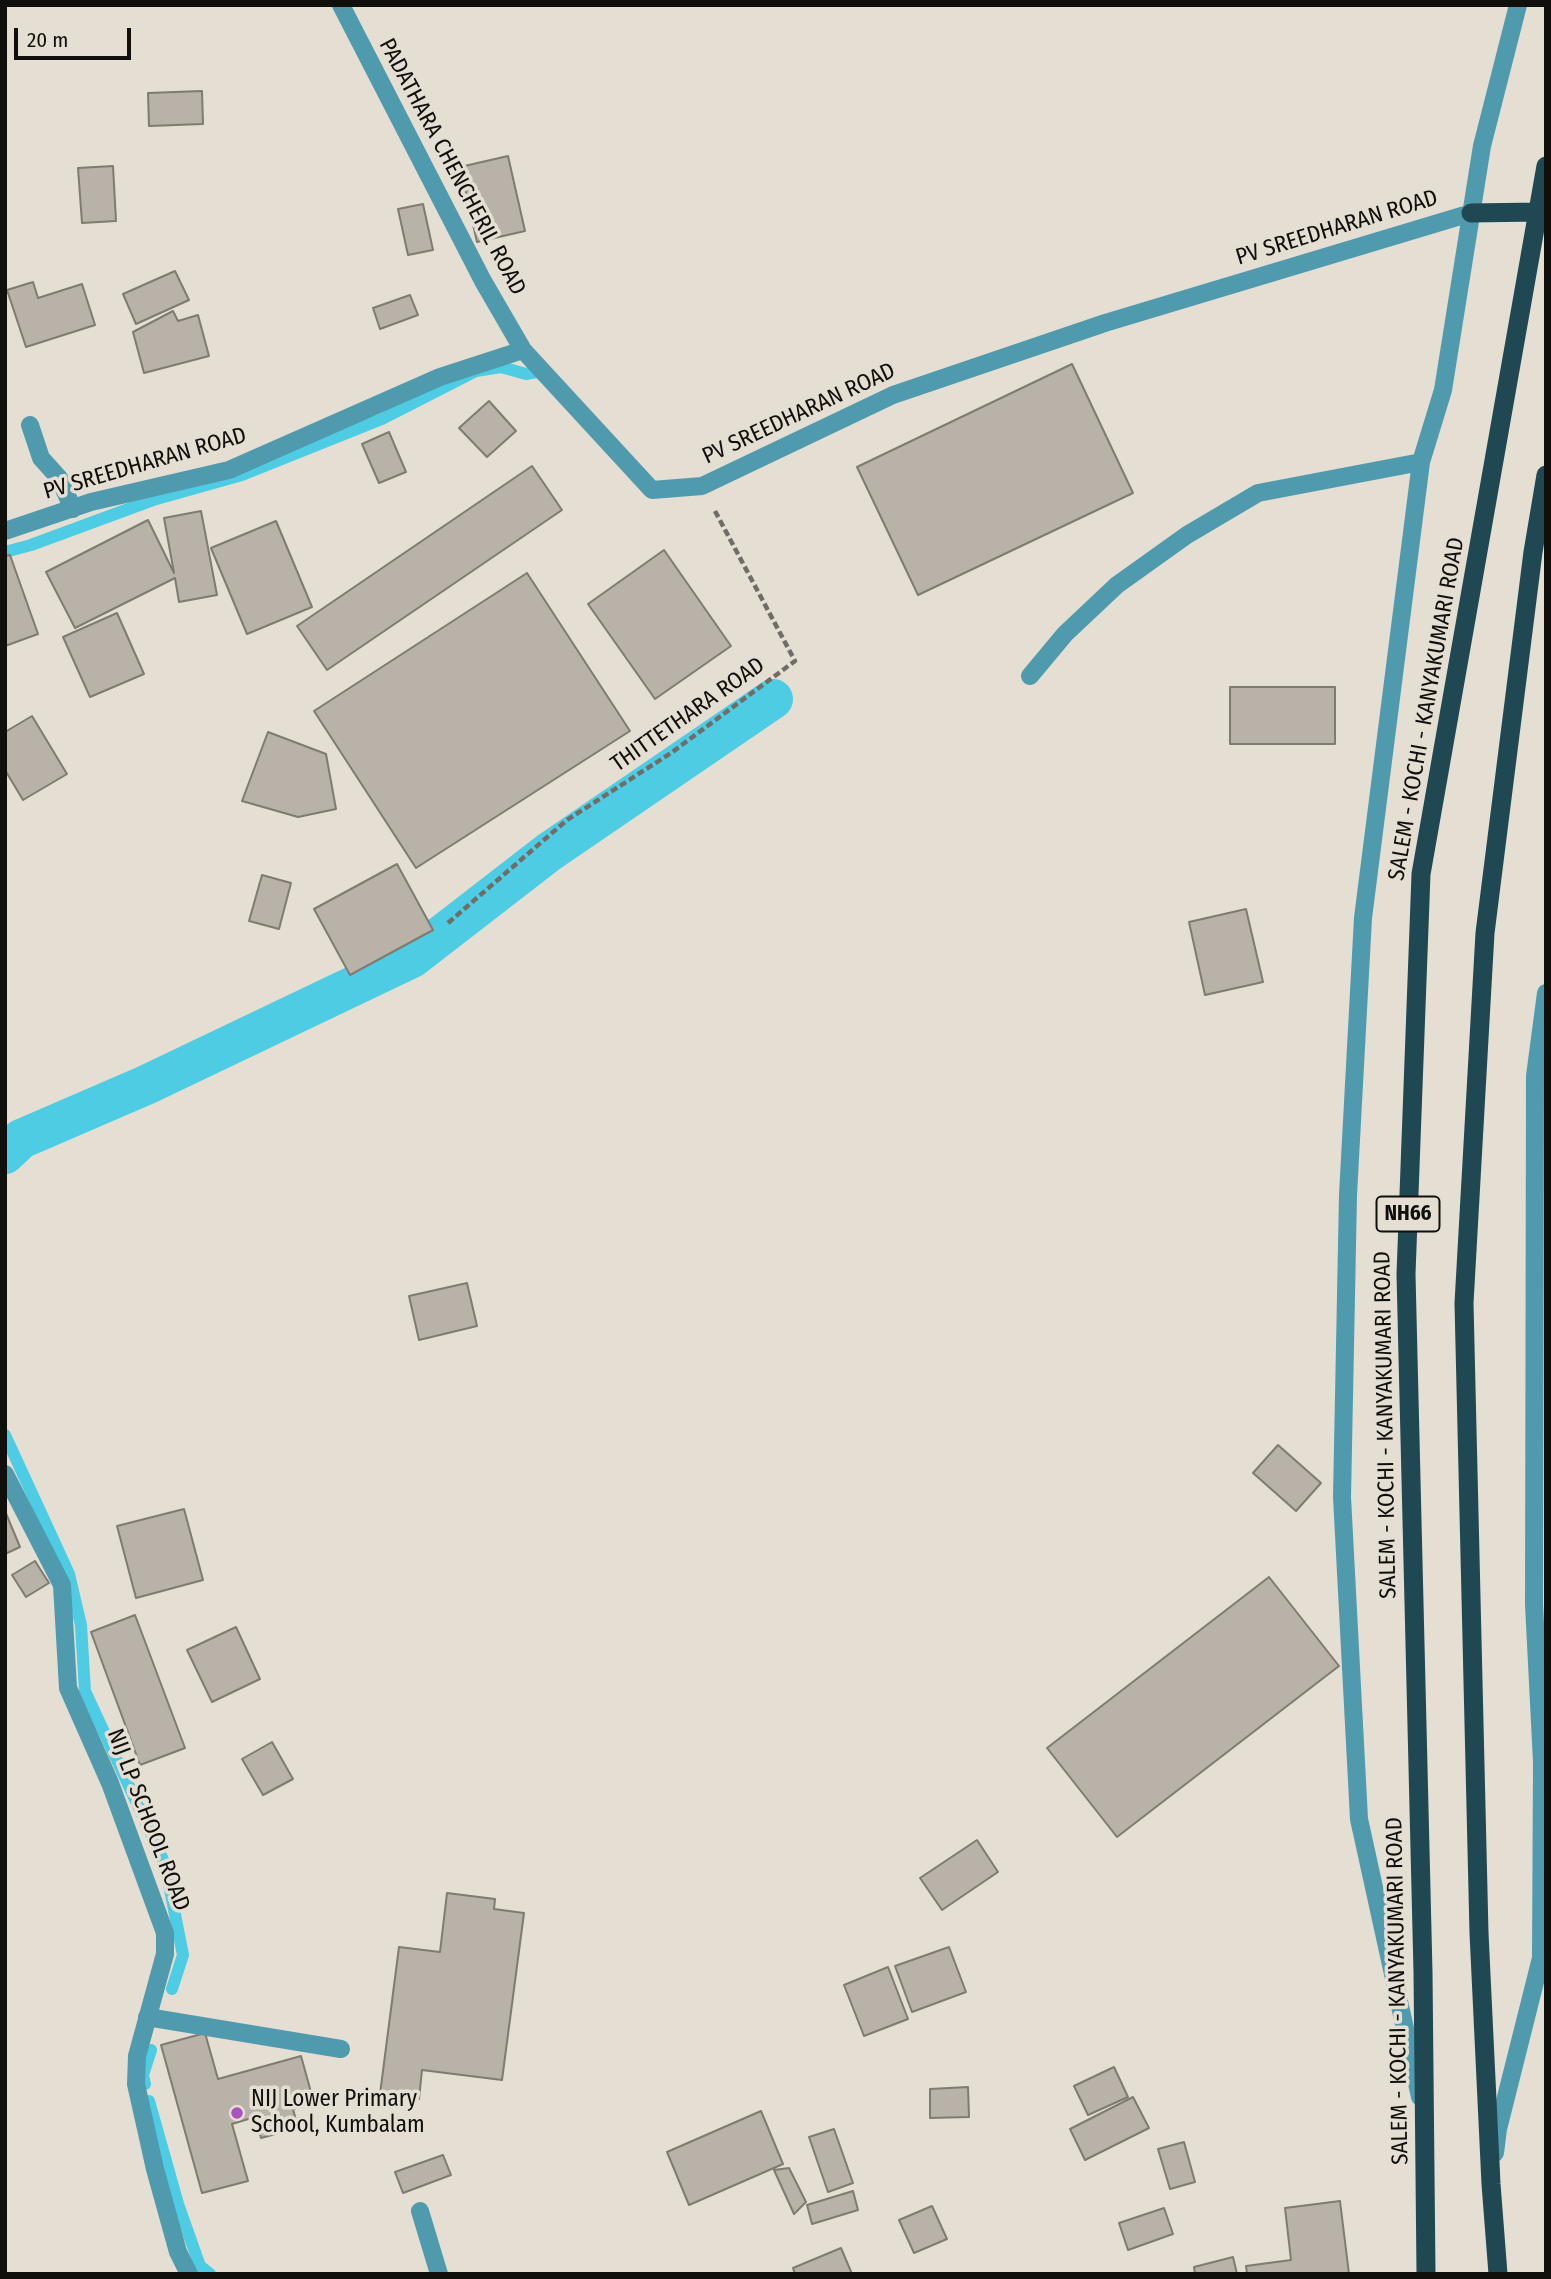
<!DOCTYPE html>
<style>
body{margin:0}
#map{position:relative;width:1551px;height:2279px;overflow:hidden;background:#e4ded3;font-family:"Fira Sans Condensed",sans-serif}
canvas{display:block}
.frame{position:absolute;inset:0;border:7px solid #110f0b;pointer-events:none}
.scale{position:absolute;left:14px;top:28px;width:117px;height:32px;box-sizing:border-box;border:4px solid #110f0b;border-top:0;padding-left:9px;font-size:21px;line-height:24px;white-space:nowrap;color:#110f0b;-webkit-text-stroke:5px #e4ded3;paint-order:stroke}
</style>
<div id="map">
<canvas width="1551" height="2279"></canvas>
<div class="frame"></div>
<div class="scale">20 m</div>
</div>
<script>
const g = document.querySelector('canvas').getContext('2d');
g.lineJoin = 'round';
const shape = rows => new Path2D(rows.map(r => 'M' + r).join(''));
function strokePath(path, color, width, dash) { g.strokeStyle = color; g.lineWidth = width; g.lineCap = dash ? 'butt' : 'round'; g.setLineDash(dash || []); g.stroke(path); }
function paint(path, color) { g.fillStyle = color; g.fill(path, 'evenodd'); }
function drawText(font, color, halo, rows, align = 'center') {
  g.font = font + ' "Fira Sans Condensed",sans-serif'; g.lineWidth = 7; g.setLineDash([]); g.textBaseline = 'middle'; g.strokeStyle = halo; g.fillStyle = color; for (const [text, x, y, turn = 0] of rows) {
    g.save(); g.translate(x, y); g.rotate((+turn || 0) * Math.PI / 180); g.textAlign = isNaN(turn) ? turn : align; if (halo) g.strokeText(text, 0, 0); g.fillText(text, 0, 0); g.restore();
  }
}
strokePath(shape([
 [5,552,31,545,153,500,242,475,382,419,476,371,501,367,526,374,542,371],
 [5,1435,69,1574,81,1625,85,1691,165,1864,183,1955,172,1989],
 [145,2084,143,2075,151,2050],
 [149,2101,178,2204,200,2266,210,2274]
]), '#4dcce3', 12);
strokePath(shape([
 [5,1154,21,1139,146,1085,412,958,549,852,773,699]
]), '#4dcce3', 40);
const building = shape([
 [202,91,203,124,149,126,148,93,202,91],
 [508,156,525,231,477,242,460,167,508,156],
 [113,166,116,221,82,223,78,168,113,166],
 [423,204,433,250,408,255,398,209,423,204],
 [175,271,189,300,136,324,123,294,175,271],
 [33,282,38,298,82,284,95,325,26,347,7,290,33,282],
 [410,295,418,315,380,329,373,308,410,295],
 [173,311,178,321,198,315,209,356,144,373,133,332,173,311],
 [1072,364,1133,493,918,595,857,467,1072,364],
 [489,401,516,431,487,457,459,428,489,401],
 [389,432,406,472,379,483,362,444,389,432],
 [532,466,562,510,327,670,297,626,532,466],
 [201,511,217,595,179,602,175,578,75,628,46,572,148,520,174,573,164,518,201,511],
 [276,521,312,607,247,634,211,548,276,521],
 [664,550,731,646,655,699,588,604,664,550],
 [10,555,38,634,5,646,5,556,10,555],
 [527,573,630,731,416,868,314,711,527,573],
 [117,613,144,674,90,697,63,637,117,613],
 [1230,687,1335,687,1335,744,1230,744,1230,687],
 [32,716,67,774,23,800,5,770,5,732,32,716],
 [268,732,326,754,336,809,298,817,242,801,268,732],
 [397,864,433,930,350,975,314,909,397,864],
 [262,875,291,883,279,929,249,921,262,875],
 [1246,909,1263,982,1205,995,1189,922,1246,909],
 [467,1283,477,1326,419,1340,409,1296,467,1283],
 [1278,1445,1321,1483,1296,1511,1253,1473,1278,1445],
 [184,1509,203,1580,136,1598,117,1526,184,1509],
 [5,1511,20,1547,5,1554,5,1511],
 [35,1561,49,1583,26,1597,12,1575,35,1561],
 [1269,1577,1339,1666,1117,1837,1047,1748,1269,1577],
 [135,1615,185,1748,140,1765,91,1632,135,1615],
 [236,1627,260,1679,212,1702,187,1650,236,1627],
 [272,1742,293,1779,263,1795,242,1759,272,1742],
 [977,1840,998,1872,942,1910,920,1878,977,1840],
 [447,1893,495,1899,494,1909,524,1913,502,2080,422,2070,419,2099,380,2094,399,1947,440,1952,447,1893],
 [949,1947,966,1992,912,2012,895,1966,949,1947],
 [888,1967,908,2019,864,2036,844,1985,888,1967],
 [205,2033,218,2079,301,2056,314,2103,293,2109,298,2128,261,2138,255,2117,232,2124,248,2181,202,2193,161,2045,205,2033],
 [1114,2067,1128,2097,1088,2115,1074,2086,1114,2067],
 [968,2087,969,2117,930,2118,930,2089,968,2087],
 [1133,2097,1149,2128,1085,2160,1070,2129,1133,2097],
 [761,2111,783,2164,689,2205,667,2152,761,2111],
 [834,2129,853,2183,828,2192,809,2137,834,2129],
 [1184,2142,1195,2182,1170,2189,1158,2149,1184,2142],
 [443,2155,451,2175,403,2193,395,2172,443,2155],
 [789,2168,806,2202,794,2214,774,2170,789,2168],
 [853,2191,858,2210,812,2224,807,2205,853,2191],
 [1340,2201,1349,2274,1247,2274,1246,2266,1291,2260,1285,2208,1340,2201],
 [932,2206,947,2239,914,2253,899,2220,932,2206],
 [1164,2208,1173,2234,1128,2250,1119,2223,1164,2208],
 [841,2248,852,2274,795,2274,793,2268,841,2248],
 [1233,2257,1237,2274,1195,2274,1194,2267,1233,2257]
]);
paint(building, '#b8b2a8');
strokePath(building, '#807b71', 2);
strokePath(shape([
 [448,923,567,820,671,753,795,661,715,511]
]), '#716d66', 4.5, [7, 3.5]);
strokePath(shape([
 [147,2017,341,2049],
 [420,2211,439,2274]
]), '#509aad', 18);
strokePath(shape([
 [341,5,483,281,523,350,652,490,702,486,893,395,1105,323,1471,213],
 [30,425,41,458,59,478,73,509],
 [5,531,91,502,229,470,440,377,523,350],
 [1030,676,1065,634,1117,585,1187,535,1258,493,1421,462],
 [5,1474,62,1585,68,1688,110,1783,165,1933,165,1954,137,2056,136,2084,155,2169,178,2252,189,2274],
 [1420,2097,1359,1819,1342,1497,1348,1195,1363,918,1421,462,1443,390,1482,146,1518,5],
 [1495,2153,1498,2129,1541,1958,1542,1762,1534,1604,1535,1076,1546,993]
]), '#509aad', 18);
strokePath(shape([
 [1471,213,1538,212],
 [1426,2274,1423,1972,1406,1274,1421,874,1546,166],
 [1498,2274,1491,2184,1479,1933,1464,1303,1485,933,1533,552,1546,475]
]), '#204852', 19);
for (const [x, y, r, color] of [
 [237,2113,7,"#a952c0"]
]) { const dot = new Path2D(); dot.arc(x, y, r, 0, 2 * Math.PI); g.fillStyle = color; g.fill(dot); strokePath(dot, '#e4ded3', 2.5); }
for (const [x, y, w] of [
 [1408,1214,63]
]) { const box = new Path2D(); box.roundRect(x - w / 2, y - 17.5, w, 35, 5); g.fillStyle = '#e4ded3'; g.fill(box); strokePath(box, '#110f0b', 2); }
drawText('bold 21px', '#110f0b', null, [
 ["NH66",1408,1214]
]);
drawText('23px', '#110f0b', '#e4ded3', [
 ["PADATHARA CHENCHERIL ROAD",452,167,62],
 ["PV SREEDHARAN ROAD",1337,228,-17],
 ["PV SREEDHARAN ROAD",799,414,-25],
 ["PV SREEDHARAN ROAD",145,464,-16],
 ["SALEM - KOCHI - KANYAKUMARI ROAD",1427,709,-80],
 ["THITTETHARA ROAD",688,715,-35],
 ["SALEM - KOCHI - KANYAKUMARI ROAD",1386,1425,-91],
 ["NIJ LP SCHOOL ROAD",148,1820,69],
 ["SALEM - KOCHI - KANYAKUMARI ROAD",1398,1991,-91]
]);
drawText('23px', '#110f0b', '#e4ded3', [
 ["NIJ Lower Primary",251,2100],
 ["School, Kumbalam",251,2126]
], 'left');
</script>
